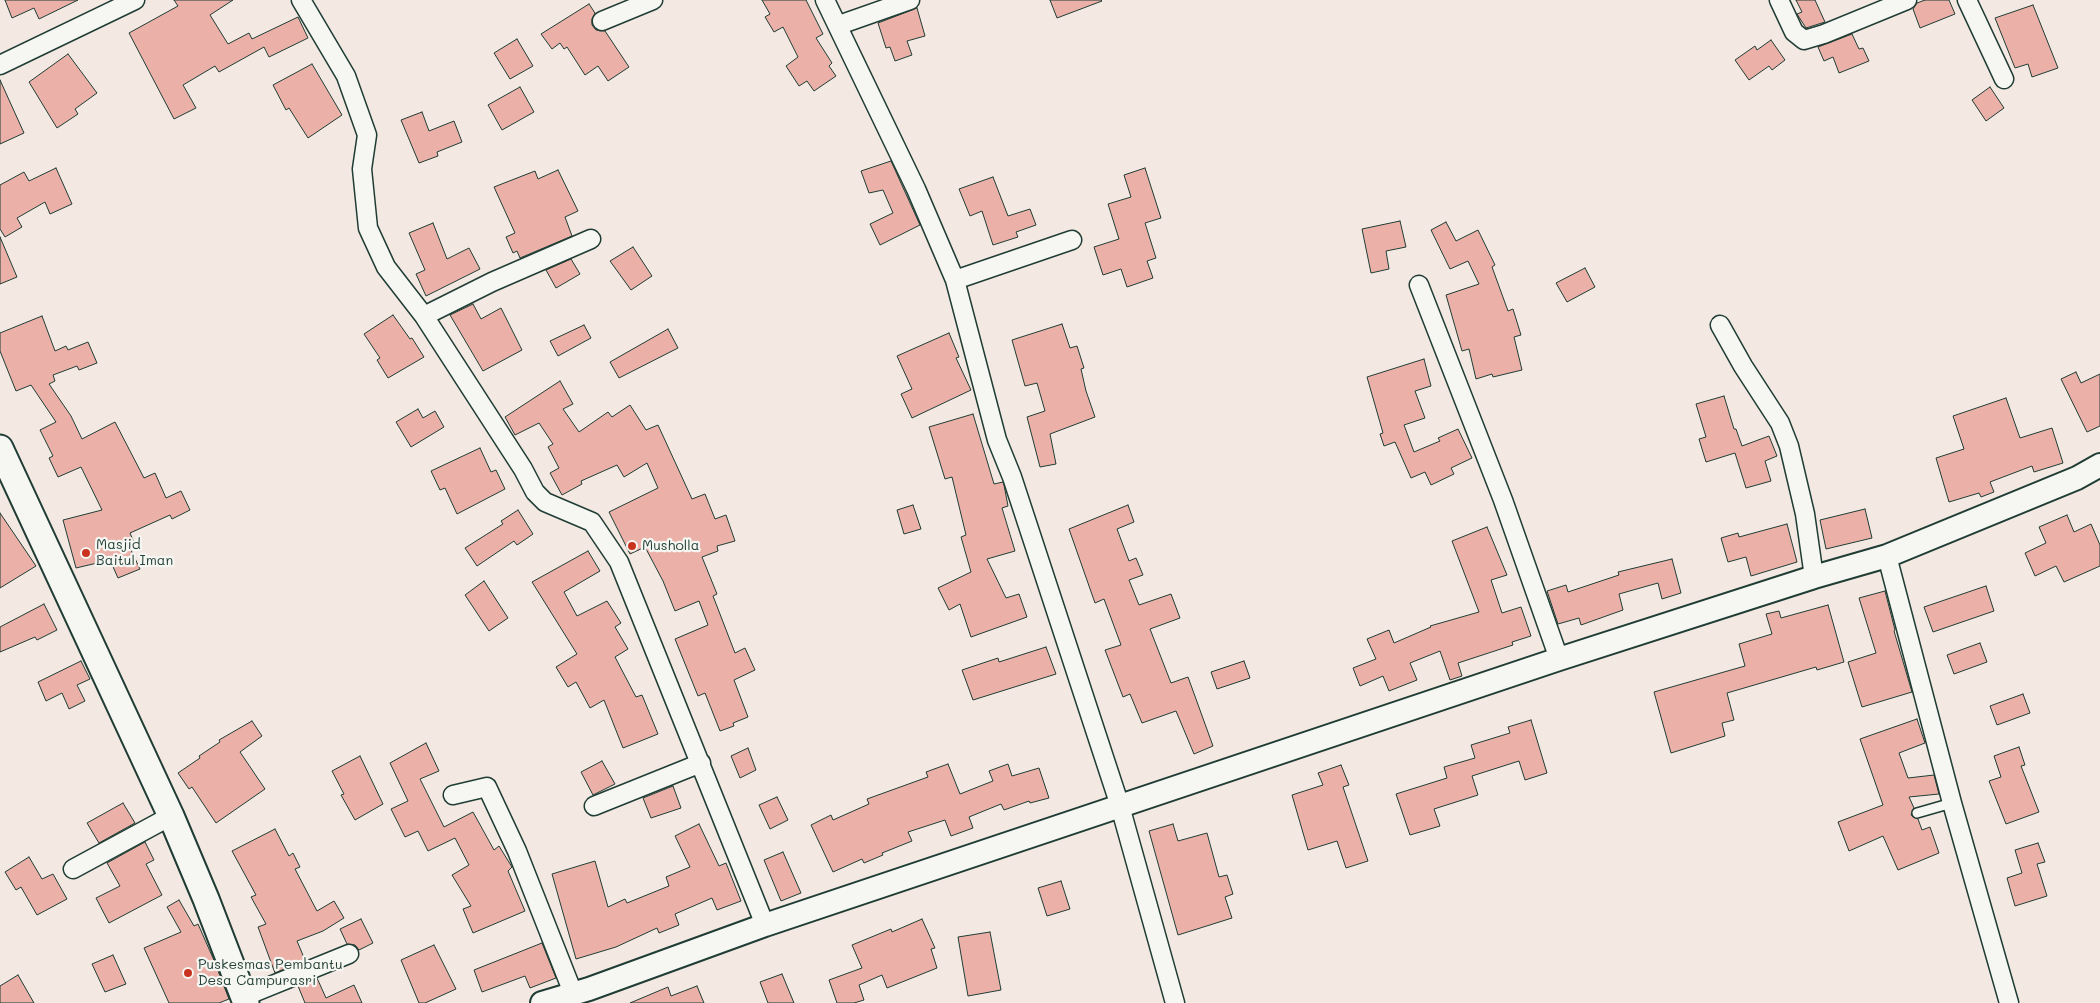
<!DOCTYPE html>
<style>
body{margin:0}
canvas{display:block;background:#f4e8e3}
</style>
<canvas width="2100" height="1003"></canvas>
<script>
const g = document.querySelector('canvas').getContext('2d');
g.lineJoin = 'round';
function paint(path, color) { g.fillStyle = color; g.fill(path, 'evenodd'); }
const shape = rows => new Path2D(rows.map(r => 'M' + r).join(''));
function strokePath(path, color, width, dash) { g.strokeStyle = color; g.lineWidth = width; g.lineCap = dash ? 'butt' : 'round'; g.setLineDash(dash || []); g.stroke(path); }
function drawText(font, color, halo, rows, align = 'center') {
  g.font = font + ' Mali,sans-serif'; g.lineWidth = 4.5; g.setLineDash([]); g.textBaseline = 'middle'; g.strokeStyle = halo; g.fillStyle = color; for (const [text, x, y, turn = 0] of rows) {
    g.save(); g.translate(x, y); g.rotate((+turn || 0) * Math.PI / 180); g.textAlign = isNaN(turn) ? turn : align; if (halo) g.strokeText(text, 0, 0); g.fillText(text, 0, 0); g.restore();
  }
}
const building = shape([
 [5,0,78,0,39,19,34,8,12,18,5,0],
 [174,0,233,0,210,15,228,44,249,33,252,39,298,17,308,38,269,57,264,47,219,72,215,66,183,85,196,108,174,119,129,33,178,6,174,0],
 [762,0,806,0,823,34,816,38,832,63,829,66,836,76,814,91,807,81,799,86,786,66,798,57,783,27,774,32,765,17,770,14,762,0],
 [1050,0,1101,0,1102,1,1057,18,1050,0],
 [1796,0,1815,0,1825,22,1806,28,1797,14,1802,12,1796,0],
 [1925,0,1949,0,1955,14,1920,28,1913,9,1917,3,1925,0],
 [589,4,595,13,592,19,592,25,596,30,605,31,629,67,608,81,598,66,585,75,567,47,564,49,560,43,552,49,541,34,589,4],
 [2033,5,2058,68,2032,77,2028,64,2015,68,1995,18,2033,5],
 [917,8,925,36,907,41,912,55,895,61,890,47,886,48,878,23,917,8],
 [1852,34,1859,49,1863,48,1869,61,1839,73,1833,57,1824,61,1818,47,1852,34],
 [517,39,533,66,510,79,494,53,517,39],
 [1771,40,1785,60,1772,70,1769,66,1749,80,1735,60,1755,46,1757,50,1771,40],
 [68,54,97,93,75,109,78,114,57,128,29,82,68,54],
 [312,64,342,115,308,138,289,108,286,110,273,85,312,64],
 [0,80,24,133,0,144,0,80],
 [520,87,534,112,502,130,488,105,520,87],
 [1990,87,2004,108,1986,121,1972,100,1990,87],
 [422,112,429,131,454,121,462,142,437,152,438,156,419,163,401,120,422,112],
 [891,161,920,225,880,245,870,224,893,213,883,190,869,193,861,171,891,161],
 [56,168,72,204,50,214,45,202,17,218,22,227,5,237,0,229,0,185,24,172,29,181,56,168],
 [1145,168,1161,218,1145,223,1156,258,1147,261,1153,278,1127,287,1121,269,1103,275,1094,247,1119,239,1108,204,1131,197,1124,175,1145,168],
 [558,170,578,211,565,217,572,236,520,258,517,251,513,253,506,237,515,233,494,187,535,171,538,179,558,170],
 [993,177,1008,216,1030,209,1036,225,1016,232,1018,237,993,245,982,211,970,216,959,189,993,177],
 [1400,221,1406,247,1386,251,1389,269,1371,273,1362,229,1400,221],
 [1446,222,1456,241,1478,230,1495,265,1492,267,1508,311,1513,309,1521,335,1514,337,1522,370,1493,377,1492,374,1476,379,1469,349,1462,351,1446,295,1479,284,1468,261,1450,269,1431,230,1446,222],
 [433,223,447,259,469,248,480,269,426,296,416,274,425,270,409,233,433,223],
 [0,237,17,277,0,284,0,237],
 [633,247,652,276,631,290,610,261,633,247],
 [571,259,580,274,556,288,546,270,571,259],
 [1585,268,1595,287,1567,302,1556,283,1585,268],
 [473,304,481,319,501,308,522,350,483,371,450,315,473,304],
 [393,315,410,339,412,338,424,357,388,378,377,360,380,358,364,334,393,315],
 [42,316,55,351,66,346,68,350,88,342,97,363,79,370,77,366,53,375,55,381,49,384,71,416,82,439,115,422,144,478,155,473,166,498,181,491,190,510,172,519,170,515,130,533,135,545,130,548,140,569,118,578,110,560,76,568,63,520,102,510,81,467,58,477,49,458,53,456,40,430,56,422,31,385,16,391,0,351,0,333,42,316],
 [1062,324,1070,348,1077,346,1084,368,1081,369,1086,391,1095,417,1050,434,1056,464,1040,467,1027,417,1045,411,1037,383,1025,386,1012,340,1062,324],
 [584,325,591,338,558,356,550,341,584,325],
 [668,329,678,348,619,378,610,362,668,329],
 [949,333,959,357,956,358,971,390,912,418,901,394,912,389,897,356,949,333],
 [1424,359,1431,386,1415,391,1425,418,1404,425,1414,452,1440,441,1438,438,1458,429,1472,458,1451,468,1454,474,1431,485,1425,472,1411,478,1395,442,1384,446,1380,434,1383,433,1367,377,1424,359],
 [2076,372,2081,383,2100,374,2100,426,2087,432,2061,379,2076,372],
 [560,381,573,404,563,409,579,432,608,412,612,417,630,405,646,430,658,425,692,499,705,494,715,519,726,515,735,541,717,546,718,551,702,557,717,594,713,596,735,653,745,648,755,670,734,680,748,717,733,723,734,726,720,731,705,693,698,696,675,639,708,625,699,601,675,611,663,581,645,547,630,554,609,512,658,488,647,463,624,477,617,465,581,481,582,484,562,495,550,473,559,468,548,447,553,444,539,423,515,435,505,417,560,381],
 [1724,396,1734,429,1736,429,1742,446,1769,436,1777,456,1765,461,1771,481,1746,488,1735,453,1706,462,1699,439,1706,437,1696,404,1724,396],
 [2006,398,2020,438,2052,428,2063,463,2034,472,2032,466,1990,482,1994,492,1981,497,1979,493,1949,502,1936,458,1964,449,1953,416,2006,398],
 [418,409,423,418,435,411,444,427,411,447,396,422,418,409],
 [973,414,994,484,1003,482,1004,485,1008,506,1002,508,1015,551,987,559,1006,598,1019,594,1027,617,971,637,960,604,949,610,938,588,971,572,961,537,966,535,952,477,945,479,929,427,973,414],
 [480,448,491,472,496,470,505,489,457,514,445,488,440,490,431,471,480,448],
 [913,505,921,529,904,534,897,510,913,505],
 [1128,505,1134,522,1117,529,1129,561,1136,558,1143,575,1129,580,1139,605,1171,594,1180,618,1150,629,1171,683,1188,677,1213,746,1194,754,1176,711,1142,723,1130,694,1123,697,1105,650,1121,645,1104,599,1095,603,1069,529,1128,505],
 [1865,509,1872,538,1826,549,1820,520,1865,509],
 [518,510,533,534,517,545,514,541,477,566,465,548,503,524,501,521,518,510],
 [0,513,36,566,0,588,0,513],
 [2067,515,2074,532,2091,524,2100,545,2100,566,2064,582,2056,566,2035,576,2025,553,2046,543,2039,527,2067,515],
 [1787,524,1797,562,1751,576,1746,557,1728,562,1721,538,1738,533,1739,537,1787,524],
 [1487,527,1507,575,1491,580,1502,613,1521,607,1531,636,1512,642,1513,645,1458,663,1462,676,1450,680,1440,651,1410,663,1417,680,1389,691,1383,676,1360,686,1353,668,1376,659,1367,639,1389,630,1394,643,1431,627,1430,626,1479,612,1452,541,1487,527],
 [588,551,600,571,564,592,577,616,607,601,621,623,615,627,628,649,615,657,636,697,642,695,658,734,623,748,604,700,590,708,576,682,568,687,556,667,577,654,532,582,588,551],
 [1672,559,1681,593,1662,599,1658,583,1619,594,1623,610,1581,625,1579,618,1558,624,1547,591,1566,585,1568,592,1619,575,1618,572,1672,559],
 [484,581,508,618,489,631,465,595,484,581],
 [1986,586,1994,611,1933,632,1924,607,1986,586],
 [1885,591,1895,630,1894,631,1912,692,1862,707,1848,662,1876,653,1859,598,1885,591],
 [44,604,57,630,37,640,35,637,0,652,0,627,44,604],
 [1828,605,1844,662,1817,670,1816,667,1727,693,1734,720,1722,723,1725,736,1671,753,1654,692,1745,666,1739,644,1772,634,1766,614,1779,611,1781,618,1828,605],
 [1980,643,1987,662,1954,674,1947,655,1980,643],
 [1046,647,1056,674,973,700,962,670,998,658,999,662,1046,647],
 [81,661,90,679,77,685,85,701,69,709,62,693,46,701,38,682,81,661],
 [1244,661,1250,678,1217,689,1211,672,1244,661],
 [2023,694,2030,713,1997,725,1990,706,2023,694],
 [1917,719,1925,743,1899,753,1908,778,1934,775,1939,794,1909,797,1914,808,1911,815,1918,819,1922,830,1930,827,1939,853,1898,870,1883,836,1849,851,1838,822,1883,805,1860,739,1917,719],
 [1531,720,1547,773,1525,780,1519,761,1472,776,1478,795,1434,809,1440,826,1410,835,1396,794,1447,778,1444,767,1475,758,1471,745,1510,733,1508,727,1531,720],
 [252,721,262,736,240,752,265,789,216,823,192,787,189,789,178,773,200,758,199,756,220,742,219,740,252,721],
 [426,743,439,771,420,779,444,827,473,812,494,850,499,846,512,867,508,871,525,911,473,933,463,909,471,906,452,875,469,865,455,838,428,851,418,831,405,837,391,809,408,801,390,763,426,743],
 [2019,747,2025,765,2021,766,2039,812,2006,824,1989,781,2001,777,1994,756,2019,747],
 [748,748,756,770,740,778,731,756,748,748],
 [360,756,383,804,355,820,341,795,344,794,332,771,360,756],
 [602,761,615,784,593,795,581,772,602,761],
 [948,764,960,794,993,781,989,771,1008,764,1012,776,1039,768,1049,798,1030,803,1029,801,1004,810,1001,804,969,817,973,828,951,836,945,820,908,832,912,841,882,853,883,855,864,863,862,859,833,872,811,825,831,815,833,820,869,804,867,799,928,777,926,772,948,764],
 [1341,765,1349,785,1343,787,1368,861,1346,868,1337,841,1308,850,1292,795,1323,785,1318,773,1341,765],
 [673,786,681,808,651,818,643,798,673,786],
 [777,797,788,820,770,829,759,805,777,797],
 [123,803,135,823,99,843,87,823,123,803],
 [699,824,719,866,726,863,741,901,717,910,712,898,675,914,679,925,659,933,657,928,616,947,576,959,552,874,595,861,608,907,625,899,627,903,669,886,666,877,690,867,675,836,699,824],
 [1173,824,1178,841,1207,833,1219,877,1227,875,1233,894,1225,897,1232,918,1178,935,1149,831,1173,824],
 [275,829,289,856,293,853,300,867,295,869,317,911,334,901,344,918,323,931,297,941,305,960,275,973,258,927,266,924,251,897,256,895,232,851,275,829],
 [145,842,154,860,146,864,162,895,109,923,96,898,120,886,107,863,145,842],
 [2038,843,2045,862,2037,864,2047,896,2015,906,2007,878,2022,873,2015,850,2038,843],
 [783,852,801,893,781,901,764,860,783,852],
 [29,857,42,879,53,874,67,899,37,915,21,887,16,890,5,872,29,857],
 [1061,881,1070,909,1047,916,1038,888,1061,881],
 [179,900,194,926,198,924,213,958,229,999,219,1003,169,1003,144,948,181,932,167,907,179,900],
 [361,919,373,943,359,950,355,945,347,944,340,929,361,919],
 [922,919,935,948,931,949,937,968,887,988,882,975,859,985,864,1000,854,1003,837,1003,829,980,862,968,852,945,891,929,892,932,922,919],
 [990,932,1001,990,968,996,958,937,990,932],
 [542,943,556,978,530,988,525,976,482,992,474,970,542,943],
 [434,945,456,989,425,1003,419,1003,401,960,434,945],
 [113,955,126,984,105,992,92,964,113,955],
 [782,974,794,1003,768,1003,760,982,782,974],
 [18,975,34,1003,0,1003,0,986,18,975],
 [317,978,326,998,354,985,362,1003,305,1003,298,986,317,978],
 [697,986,704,1003,630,1003,668,987,671,996,697,986]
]);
paint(building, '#ebb1a9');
strokePath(building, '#1f3d34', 1);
const service = shape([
 [1917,813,1952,803]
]);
const minor = shape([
 [301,0,346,76,367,135,362,169,368,228,386,267,424,316,523,469,535,492,545,502,592,522,619,562,765,925],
 [825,0,916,189,955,280,997,440,1012,477,1120,806,1175,1003],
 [1779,0,1794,32,1804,40,1824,34,1907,0],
 [1967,0,2004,79],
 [602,21,653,0],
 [839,25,910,0],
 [0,65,135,0],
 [955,280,1072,240],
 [1419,285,1503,500,1559,659],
 [424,316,492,282,591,239],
 [1720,325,1743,366,1780,423,1789,446,1805,514,1814,577],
 [1887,556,1952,803,2009,1003],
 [453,795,487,787,517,851,573,993],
 [594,806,701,763],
 [73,869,171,816],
 [243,997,349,954]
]);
const tertiary = shape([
 [542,1003,589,989,765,925,1559,659,1814,577,1887,556,2077,478,2100,465]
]);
const secondary = shape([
 [0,448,171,816,206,899,246,1003]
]);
strokePath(service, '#1f3d34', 12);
strokePath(minor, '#1f3d34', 21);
strokePath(tertiary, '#1f3d34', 26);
strokePath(secondary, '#1f3d34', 29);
strokePath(service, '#f6f6f2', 9);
strokePath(minor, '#f6f6f2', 18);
strokePath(tertiary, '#f6f6f2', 22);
strokePath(secondary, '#f6f6f2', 25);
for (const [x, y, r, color] of [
 [632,546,5,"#c8321e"],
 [86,553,5,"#c8321e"],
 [188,973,5,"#c8321e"]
]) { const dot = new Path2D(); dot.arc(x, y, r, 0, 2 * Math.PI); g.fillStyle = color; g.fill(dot); strokePath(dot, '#f6f6f2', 2); }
drawText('14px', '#1f3d34', '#f6f6f2', [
 ["Masjid",96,545],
 ["Baitul Iman",96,561],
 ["Musholla",642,546],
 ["Puskesmas Pembantu",198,965],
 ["Desa Campurasri",198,981]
], 'left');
</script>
